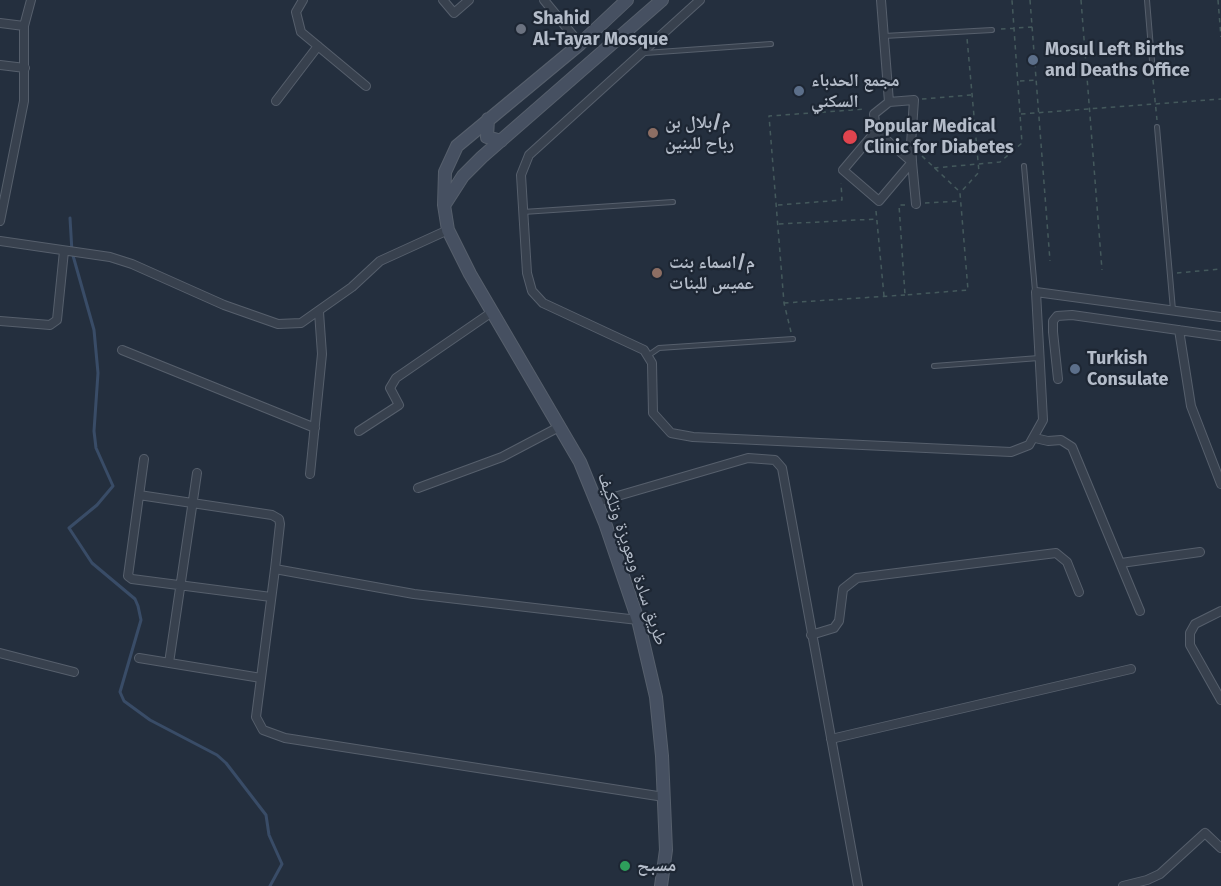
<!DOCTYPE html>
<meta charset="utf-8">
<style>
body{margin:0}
canvas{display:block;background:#242f3e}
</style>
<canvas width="1221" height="886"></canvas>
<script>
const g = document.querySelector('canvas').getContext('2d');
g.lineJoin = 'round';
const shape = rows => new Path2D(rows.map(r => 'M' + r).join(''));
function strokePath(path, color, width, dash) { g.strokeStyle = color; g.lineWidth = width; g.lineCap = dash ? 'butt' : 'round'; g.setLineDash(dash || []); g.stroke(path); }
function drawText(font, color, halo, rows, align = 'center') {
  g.font = font + ' "Fira Sans","Noto Naskh Arabic",sans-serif'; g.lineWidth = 4.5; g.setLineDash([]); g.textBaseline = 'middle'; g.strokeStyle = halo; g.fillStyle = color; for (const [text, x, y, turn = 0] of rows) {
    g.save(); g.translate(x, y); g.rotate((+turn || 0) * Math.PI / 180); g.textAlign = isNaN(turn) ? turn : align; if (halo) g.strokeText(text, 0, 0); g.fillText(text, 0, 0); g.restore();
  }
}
strokePath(shape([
 [70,218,72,252,94,330,98,373,94,431,96,448,113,486,97,505,69,528,92,563,135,599,138,606,141,620,120,692,124,701,150,720,217,755,226,763,266,815,269,835,282,864,270,886]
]), '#394c67', 3);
const lane = shape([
 [1147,0,1153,73],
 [884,36,992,30],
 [645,53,771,44],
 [1157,127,1173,310],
 [1024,166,1035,291],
 [523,212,673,202],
 [649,355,659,348,793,339],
 [934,366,1039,358]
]);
const street = shape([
 [303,0,296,12,301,32,366,86],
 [443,0,454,13,469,0],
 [544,0,580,44],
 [700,0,529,155,521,175,527,273,532,291,543,303,644,350,652,363,653,413,671,433,693,437,1011,452,1029,445,1043,420,1036,292,1221,317],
 [881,0,889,102],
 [0,23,24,26],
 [0,65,25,68],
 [276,101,318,46],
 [876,131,843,170,879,201,912,162,876,131,874,114,889,102,914,100,911,144,912,162,916,204],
 [0,221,24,101,24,26,31,0],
 [0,241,110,257,132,264,224,305,278,324,301,323,352,287,380,261,448,230],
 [0,321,50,325,57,320,64,251],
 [1179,330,1191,406,1221,484],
 [122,350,315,428],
 [1058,379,1053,332,1053,321,1057,316,1072,315,1221,336],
 [359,431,399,405,390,388,396,378,492,312],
 [1035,438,1048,441,1061,440,1072,447,1140,611],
 [144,459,128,576,132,579,271,597],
 [310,474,322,354,319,312],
 [418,488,502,457,559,427],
 [139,495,272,515,279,519,280,524,275,569],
 [597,502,748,458,775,460,782,468,858,886],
 [1121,563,1200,552],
 [1221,611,1195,624,1190,633,1190,645,1221,700],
 [638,620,414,594,275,569,256,717,263,730,285,738,664,797],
 [811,635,834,628,839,621,843,589,857,578,1056,553,1067,562,1079,592],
 [0,653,74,672],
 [139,658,261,678],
 [169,663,197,473],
 [831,739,1131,669],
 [1123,886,1147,880,1160,874,1205,833,1221,848]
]);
const secondary = shape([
 [627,0,580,44,457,146,445,172,444,205,448,230,470,274,580,462,605,523,638,620,656,697,662,756,666,850,661,886],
 [488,119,487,137,501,141],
 [445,204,463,176,482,157,662,0]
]);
strokePath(lane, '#565f6c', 6);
strokePath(street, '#565f6c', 10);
strokePath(secondary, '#565f6c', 14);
strokePath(shape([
 [1030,0,1050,261],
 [1081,0,1102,270],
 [1218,0,1221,37],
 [1001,29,1032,27],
 [1153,80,1157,120],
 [1020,81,1036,80],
 [922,99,971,95],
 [1021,114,1221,99],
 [922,156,960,192],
 [934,168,1000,162,1022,143,1012,0],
 [925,203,961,201],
 [778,205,842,200,841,183],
 [905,205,899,205,905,295,968,290,960,193,979,172,967,38],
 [876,211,884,296],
 [779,224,877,219],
 [1177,273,1221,269],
 [784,303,905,295],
 [791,332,784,303,769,116,866,109]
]), '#44595c', 1.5, [4.5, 4.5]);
strokePath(lane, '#38414e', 4);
strokePath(street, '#38414e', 8);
strokePath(secondary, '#465061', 12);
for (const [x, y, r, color] of [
 [521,29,6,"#6b7280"],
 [1033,60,6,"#5c6f8a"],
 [799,91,6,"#5c6f8a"],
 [653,133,6,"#8d6e63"],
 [850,137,8,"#e0444e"],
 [657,273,6,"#8d6e63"],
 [1075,369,6,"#5c6f8a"],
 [625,866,6,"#2e9e5b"]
]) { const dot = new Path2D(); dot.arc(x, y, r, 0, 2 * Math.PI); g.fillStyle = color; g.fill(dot); strokePath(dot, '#1d2633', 2); }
drawText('bold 18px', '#b4bcc9', '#1d2633', [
 ["Shahid",533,19],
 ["Al-Tayar Mosque",533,40],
 ["Mosul Left Births",1045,50],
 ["and Deaths Office",1045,71],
 ["مجمع الحدباء",811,81],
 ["السكني",811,102],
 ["م/بلال بن",665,123],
 ["رباح للبنين",665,144],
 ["Popular Medical",864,127],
 ["Clinic for Diabetes",864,148],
 ["م/اسماء بنت",669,263],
 ["عميس للبنات",669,284],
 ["Turkish",1087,359],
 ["Consulate",1087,380],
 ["مسبح",637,866]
], 'left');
drawText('18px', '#b4bcc9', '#1d2633', [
 ["طريق سادة وبعويزة وتلكيف",632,559,71]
]);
</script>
